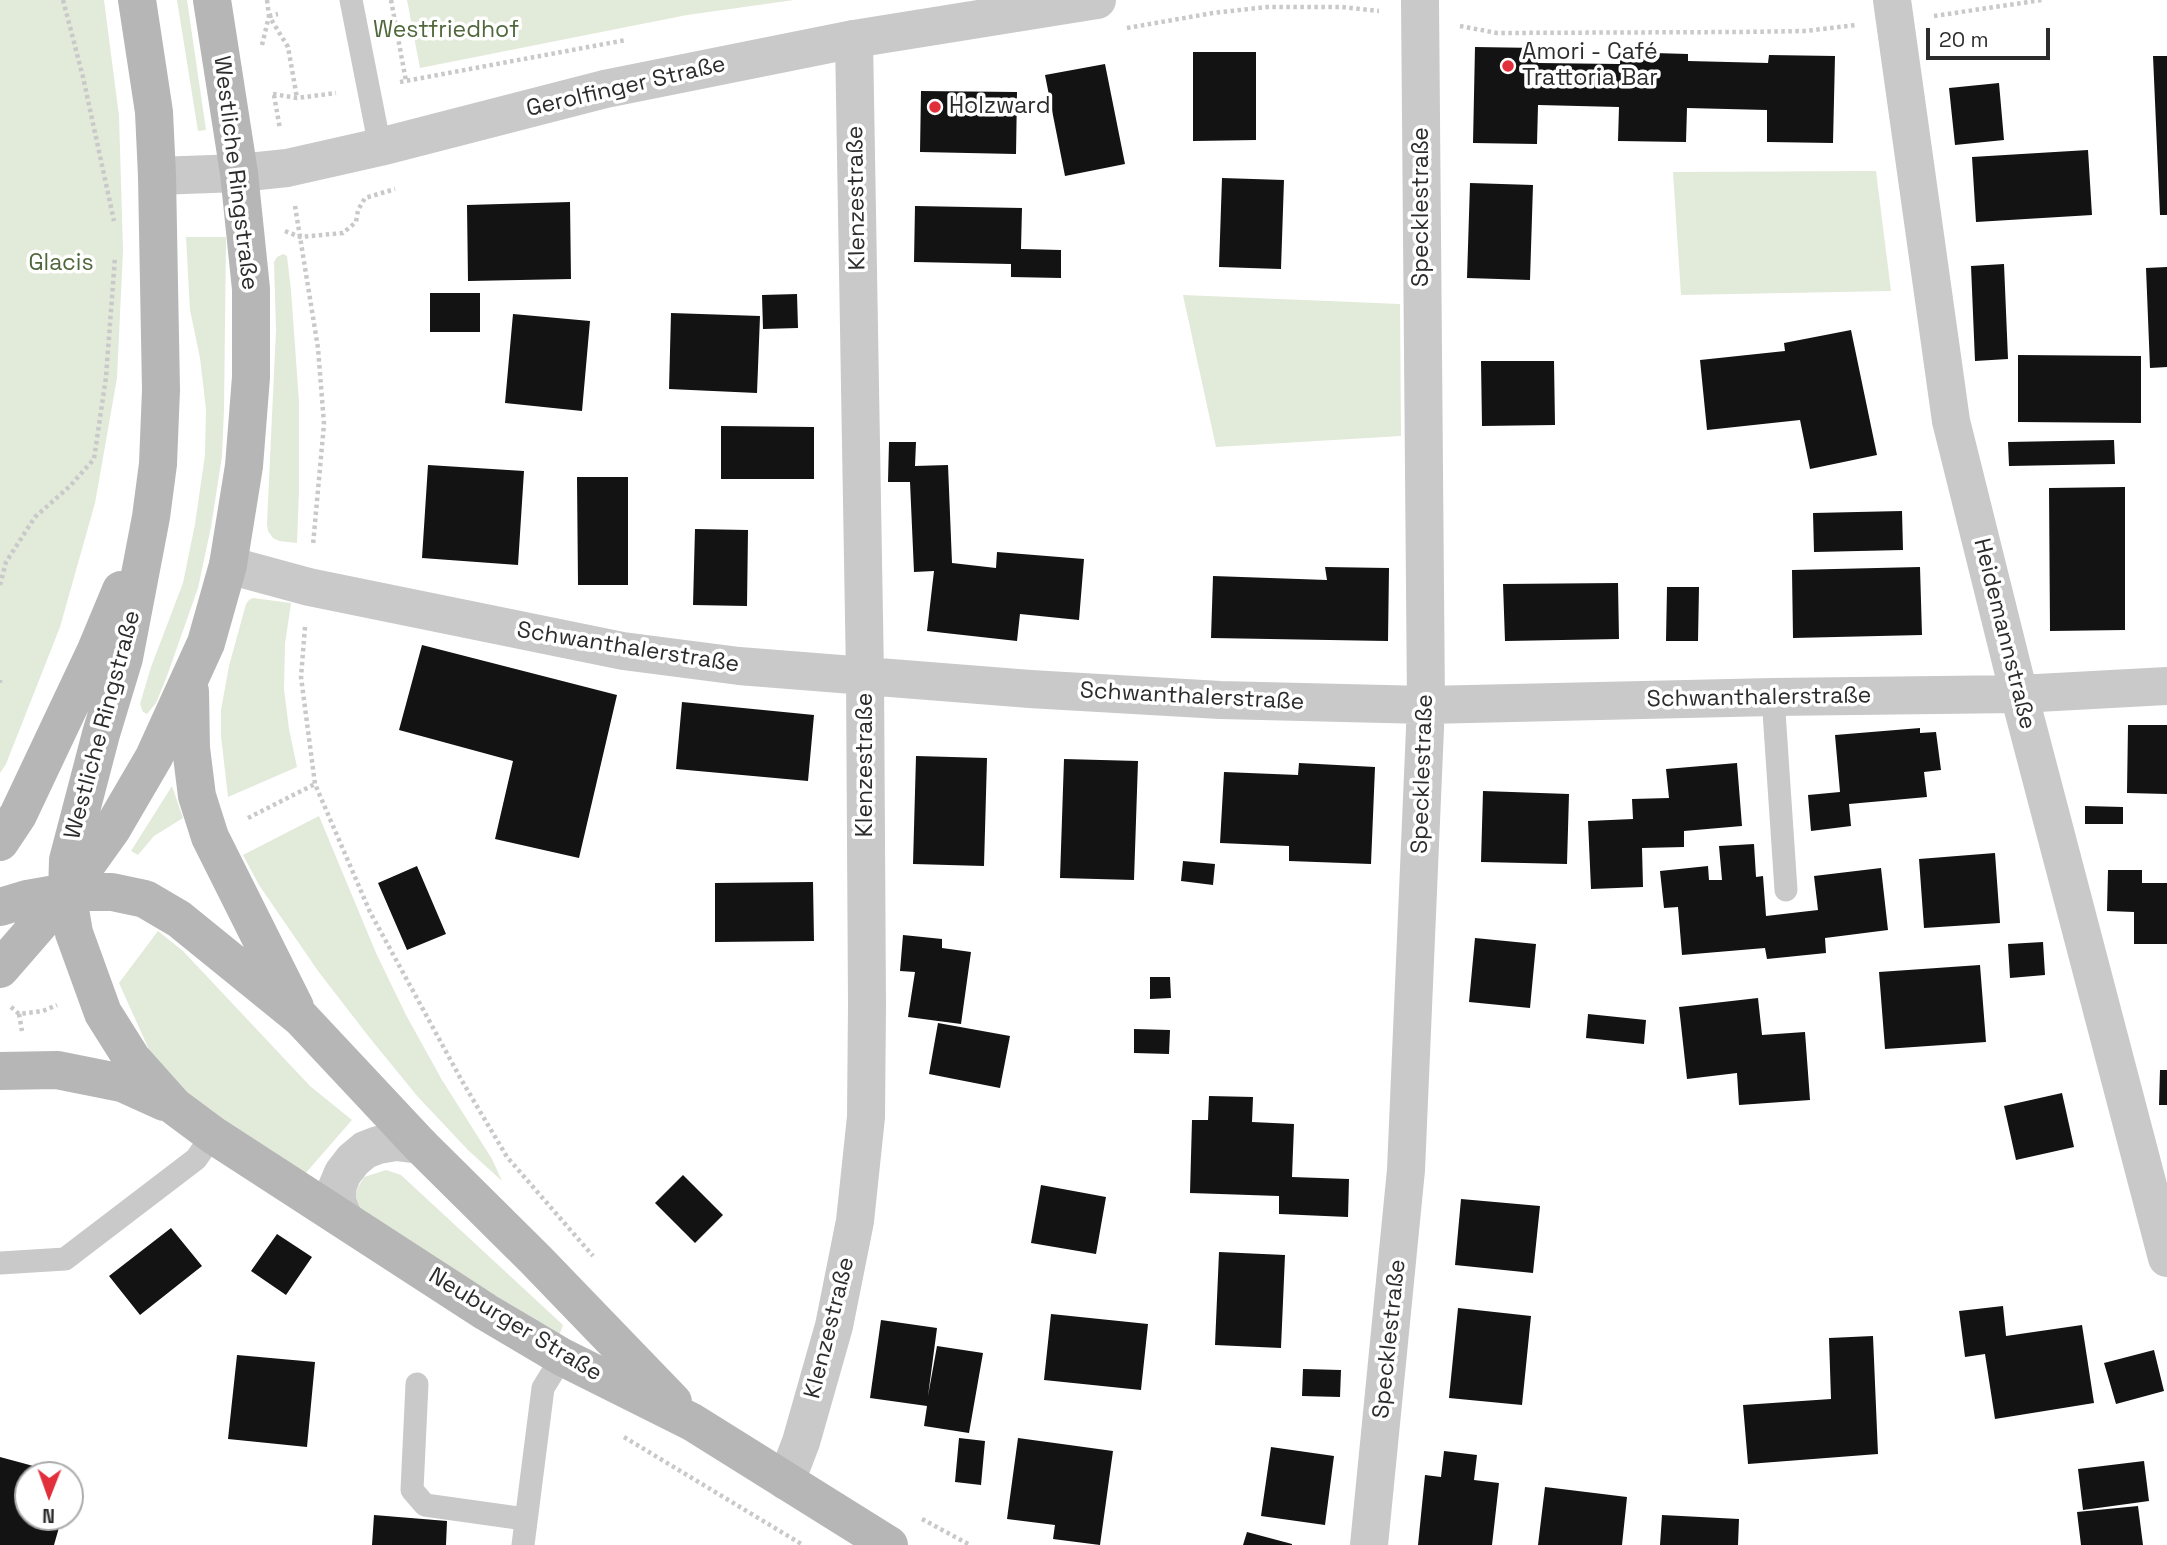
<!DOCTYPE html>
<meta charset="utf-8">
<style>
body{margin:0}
#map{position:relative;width:2167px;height:1545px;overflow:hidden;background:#fff;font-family:"Space Grotesk",sans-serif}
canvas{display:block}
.north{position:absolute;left:14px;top:1461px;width:70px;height:70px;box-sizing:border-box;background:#fff;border:2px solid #ababab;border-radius:50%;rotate:181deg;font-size:19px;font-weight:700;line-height:28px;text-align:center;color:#2c2c2c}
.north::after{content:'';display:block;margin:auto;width:24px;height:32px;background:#e22f3c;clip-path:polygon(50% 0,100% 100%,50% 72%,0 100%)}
.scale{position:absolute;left:1926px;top:28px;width:124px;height:32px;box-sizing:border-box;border:4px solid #2c2c2c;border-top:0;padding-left:9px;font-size:21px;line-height:24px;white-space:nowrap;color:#2c2c2c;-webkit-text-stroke:5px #fff;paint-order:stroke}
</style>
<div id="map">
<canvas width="2167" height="1545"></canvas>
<div class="north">N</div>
<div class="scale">20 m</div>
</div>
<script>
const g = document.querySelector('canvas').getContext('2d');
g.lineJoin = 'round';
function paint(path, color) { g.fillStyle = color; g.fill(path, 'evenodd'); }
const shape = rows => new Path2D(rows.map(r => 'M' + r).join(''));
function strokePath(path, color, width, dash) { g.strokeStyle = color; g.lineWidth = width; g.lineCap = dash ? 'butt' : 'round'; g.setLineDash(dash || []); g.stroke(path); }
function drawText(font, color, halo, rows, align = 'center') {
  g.font = font + ' "Space Grotesk",sans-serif'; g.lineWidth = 7; g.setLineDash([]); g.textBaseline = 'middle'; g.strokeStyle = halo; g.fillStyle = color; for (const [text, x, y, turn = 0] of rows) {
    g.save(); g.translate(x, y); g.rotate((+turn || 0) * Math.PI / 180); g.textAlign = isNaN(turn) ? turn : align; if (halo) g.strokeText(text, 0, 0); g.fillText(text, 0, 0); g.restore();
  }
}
paint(shape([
 [0,0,104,0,119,116,123,250,117,378,95,503,60,627,6,764,0,773],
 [177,0,187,0,206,130,198,131],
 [407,0,794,0,687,15,420,68],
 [1876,171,1891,291,1681,295,1673,172],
 [186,237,226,237,224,409,222,456,211,527,198,588,167,676,156,703,147,714,143,712,140,704,151,667,183,583,195,524,205,455,206,409,200,358,190,310],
 [283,254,287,256,291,290,299,402,299,492,297,543,279,541,273,538,268,531,267,524,276,330,274,262,277,257],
 [1183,295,1400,304,1401,436,1216,447],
 [253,598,291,603,285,644,284,689,289,729,297,767,228,797,221,736,221,710,229,666,246,604,249,600],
 [172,786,183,818,154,836,138,855,131,851],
 [319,816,376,953,406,1015,442,1080,492,1159,502,1181,468,1150,418,1097,369,1037,318,971,259,885,243,855],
 [158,931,183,951,310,1086,352,1120,304,1175,183,1093,151,1054,119,983],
 [386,1170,401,1175,563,1325,560,1333,558,1335,360,1210,355,1199,356,1191,364,1177]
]), '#e2eada');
paint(shape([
 [1475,47,1539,48,1538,63,1620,64,1620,52,1688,54,1688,61,1768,63,1769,55,1835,56,1833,143,1767,142,1767,110,1687,108,1686,142,1618,141,1619,107,1538,105,1537,144,1473,143],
 [1193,52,1256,52,1256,140,1193,141],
 [2153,56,2167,56,2167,215,2160,215],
 [1105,64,1125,164,1065,176,1045,75],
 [1999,83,2004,140,1955,145,1949,88],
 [921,91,1017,92,1016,154,920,152],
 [2088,150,2092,215,1976,222,1972,157],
 [1222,178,1284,180,1281,269,1219,267],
 [1470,183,1533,185,1530,280,1467,278],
 [570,202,571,279,468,281,467,205],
 [915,206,1022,208,1021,249,1061,250,1061,278,1011,277,1011,264,914,262],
 [2004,264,2008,359,1975,361,1971,266],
 [2167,267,2167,367,2150,368,2146,268],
 [430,293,480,293,480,332,430,332],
 [797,294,798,328,763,329,762,295],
 [671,313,760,316,757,393,669,389],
 [513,314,590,321,582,411,505,403],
 [1851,330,1877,455,1810,469,1800,420,1707,430,1700,360,1785,351,1784,343],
 [2018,355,2141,356,2141,423,2018,422],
 [1481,361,1554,361,1555,425,1482,426],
 [721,426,814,427,814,479,721,479],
 [2114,440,2115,464,2009,466,2008,442],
 [889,442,916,442,915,466,948,465,952,563,996,568,997,552,1084,559,1079,620,1020,614,1017,641,927,631,934,571,914,572,910,482,888,482],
 [428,465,524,471,518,565,422,558],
 [577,477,628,477,628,585,578,585],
 [2125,487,2125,630,2050,631,2049,488],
 [1902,511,1903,550,1814,552,1813,513],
 [695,529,748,530,747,606,693,605],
 [1325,567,1389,568,1388,641,1211,638,1213,576,1327,580],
 [1920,567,1922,635,1793,638,1792,570],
 [1618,583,1619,639,1505,641,1503,584],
 [1667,587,1699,587,1698,641,1666,641],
 [422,645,617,695,579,858,495,839,513,761,399,730],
 [682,702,814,715,808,781,676,769],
 [2128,725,2167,725,2167,794,2127,793],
 [1920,728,1920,733,1936,732,1941,770,1924,772,1927,797,1849,804,1851,826,1811,831,1808,795,1840,792,1835,735],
 [916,756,987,758,984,866,913,864],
 [1064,759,1138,761,1134,880,1060,878],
 [1299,763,1375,767,1371,864,1289,861,1289,846,1220,843,1224,772,1298,775],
 [1737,763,1742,826,1684,831,1684,847,1642,848,1643,887,1591,889,1588,821,1633,819,1632,799,1669,798,1666,769],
 [1483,791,1569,794,1567,864,1481,862],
 [2085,806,2123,807,2123,824,2085,824],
 [1754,844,1756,877,1763,876,1766,916,1818,910,1814,876,1881,868,1888,930,1825,938,1826,953,1767,959,1765,948,1682,955,1678,907,1664,908,1660,871,1708,866,1709,880,1722,880,1719,846],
 [1995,853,2000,923,1924,928,1919,859],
 [1183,861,1215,864,1213,885,1181,881],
 [417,866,446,934,407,950,378,883],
 [2108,870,2142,870,2142,883,2167,883,2167,944,2134,944,2134,912,2107,911],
 [813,882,814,941,715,942,715,883],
 [903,935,942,939,942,948,971,952,961,1024,908,1017,915,972,900,971],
 [1475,938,1536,944,1530,1008,1469,1002],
 [2043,942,2045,975,2010,978,2008,944],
 [1980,965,1986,1042,1885,1049,1879,972],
 [1150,977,1170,977,1171,998,1150,999],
 [1758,998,1762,1035,1805,1032,1810,1100,1739,1105,1737,1073,1687,1079,1679,1007],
 [1588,1014,1646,1020,1644,1044,1586,1038],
 [938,1023,1010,1036,1000,1088,929,1074],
 [1134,1029,1170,1030,1169,1054,1134,1053],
 [2160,1070,2167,1070,2167,1105,2159,1105],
 [2062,1093,2074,1147,2016,1160,2004,1106],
 [1209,1096,1253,1097,1252,1122,1294,1124,1292,1177,1349,1179,1348,1217,1279,1214,1279,1196,1190,1193,1192,1120,1208,1120],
 [683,1175,723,1215,695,1243,655,1203],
 [1041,1185,1106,1197,1096,1254,1031,1243],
 [1461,1199,1540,1206,1533,1273,1455,1265],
 [171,1228,202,1266,140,1315,109,1276],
 [277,1234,312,1257,286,1295,251,1271],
 [1219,1252,1285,1255,1281,1348,1215,1345],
 [2003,1306,2006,1336,2082,1325,2094,1403,1995,1419,1985,1354,1965,1357,1959,1311],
 [1458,1308,1531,1316,1522,1405,1449,1398],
 [1051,1314,1148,1324,1141,1390,1044,1380],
 [881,1320,937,1328,928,1396,937,1346,983,1353,969,1433,924,1426,927,1406,870,1398],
 [1873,1336,1878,1454,1748,1464,1743,1405,1831,1399,1829,1338],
 [2154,1350,2164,1391,2116,1404,2104,1363],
 [237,1355,315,1362,307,1447,228,1439],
 [1303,1369,1341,1370,1340,1397,1302,1396],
 [959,1438,985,1441,981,1485,955,1482],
 [1018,1438,1113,1451,1100,1545,1053,1539,1055,1525,1007,1519],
 [1271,1447,1334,1456,1325,1525,1261,1516],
 [1444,1451,1477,1455,1474,1480,1499,1483,1492,1545,1418,1545,1425,1475,1441,1477],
 [0,1457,63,1474,28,1475,28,1517,62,1517,54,1545,0,1545],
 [2144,1461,2149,1501,2083,1510,2078,1469],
 [1545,1487,1627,1497,1622,1545,1538,1545],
 [2138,1506,2143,1545,2081,1545,2077,1512],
 [374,1515,447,1521,446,1545,372,1545],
 [1662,1515,1739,1519,1738,1545,1660,1545],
 [1247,1532,1292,1544,1292,1545,1243,1545]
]), '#131313');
strokePath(shape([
 [63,0,83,77,114,221],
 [267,0,269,16,288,47,297,98],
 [391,0,406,81],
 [269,16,278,14],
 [1934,16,2042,0],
 [1460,26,1497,33,1741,32,1806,31,1856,25],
 [1127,28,1213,13,1267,7,1342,7,1379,11],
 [262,45,269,16],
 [400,82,626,40],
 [273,94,297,98,336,93],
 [274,95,280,129],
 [295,206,318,348,324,424,313,545],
 [285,231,300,237,343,233,356,222,358,210,365,198,395,189],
 [0,585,6,562,35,517,70,486,94,459,106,377,115,257],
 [305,627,301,677,315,784,370,912,462,1081,507,1157,593,1256],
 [0,680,0,683],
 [248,818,315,784],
 [11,1007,19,1014,43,1011,57,1005],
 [19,1014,22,1031],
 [624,1437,803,1545],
 [922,1519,970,1545]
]), '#c9c9c9', 4.5, [3.5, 3.5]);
strokePath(shape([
 [351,0,380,147],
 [1773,697,1786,890],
 [0,1263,65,1259,196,1159,213,1135],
 [417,1384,412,1490,425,1505,525,1519],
 [523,1545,543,1388,562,1357]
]), '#c9c9c9', 23);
strokePath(shape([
 [1892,0,1951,421,2019,694,2167,1258],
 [228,565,309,587,623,651,739,666,1030,689,1220,700,1426,705,1773,697,2019,694,2167,686],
 [344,1219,337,1202,337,1187,343,1173,353,1160,365,1150,378,1145,396,1142,420,1145],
 [786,1481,801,1442,834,1326,855,1221,866,1117,867,1005,865,675,854,39],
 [1369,1545,1406,1170,1426,705,1420,0]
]), '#c9c9c9', 38);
strokePath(shape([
 [157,176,239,173,287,168,380,147,605,89,854,39,1097,0]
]), '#c9c9c9', 38);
strokePath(shape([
 [137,0,154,112,157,176,161,390,158,464,151,517,124,658,101,734,68,860,67,892,74,933,103,1013,132,1059,174,1106,213,1135,486,1312,562,1357,692,1422,889,1545],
 [190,691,191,748,197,796,210,837,295,1007],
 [0,842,18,815,96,650,121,590],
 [0,907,27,899,67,892,112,892,145,899,179,919,301,1018,420,1145,536,1260,673,1402],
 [0,969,67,892,112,829,154,757,206,643,228,565,244,466,251,377,251,289,239,173,212,0],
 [0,1071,57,1070,122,1083,164,1102]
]), '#b6b6b6', 38);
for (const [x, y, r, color] of [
 [1508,66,7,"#e22f3c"],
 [935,107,7,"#e22f3c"]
]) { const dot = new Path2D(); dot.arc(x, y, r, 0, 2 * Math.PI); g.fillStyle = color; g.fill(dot); strokePath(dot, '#fff', 2.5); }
drawText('23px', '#4f673b', '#fff', [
 ["Westfriedhof",446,31],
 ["Glacis",61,264]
]);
drawText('23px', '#2c2c2c', '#fff', [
 ["Amori - Café",1522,53],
 ["Trattoria Bar",1522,79],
 ["Holzward",949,107]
], 'left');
drawText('23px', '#2c2c2c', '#fff', [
 ["Gerolfinger Straße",626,87,-13],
 ["Westliche Ringstraße",235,173,83],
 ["Klenzestraße",857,198,-91],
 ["Specklestraße",1422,207,-90],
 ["Heidemannstraße",2004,634,76],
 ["Schwanthalerstraße",628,648,9],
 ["Schwanthalerstraße",1192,697,3],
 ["Schwanthalerstraße",1759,698,-1],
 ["Westliche Ringstraße",103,725,-75],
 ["Klenzestraße",866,765,-90],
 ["Specklestraße",1423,774,-88],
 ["Neuburger Straße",515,1325,31],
 ["Klenzestraße",830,1328,-76],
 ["Specklestraße",1390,1339,-84]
]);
</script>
